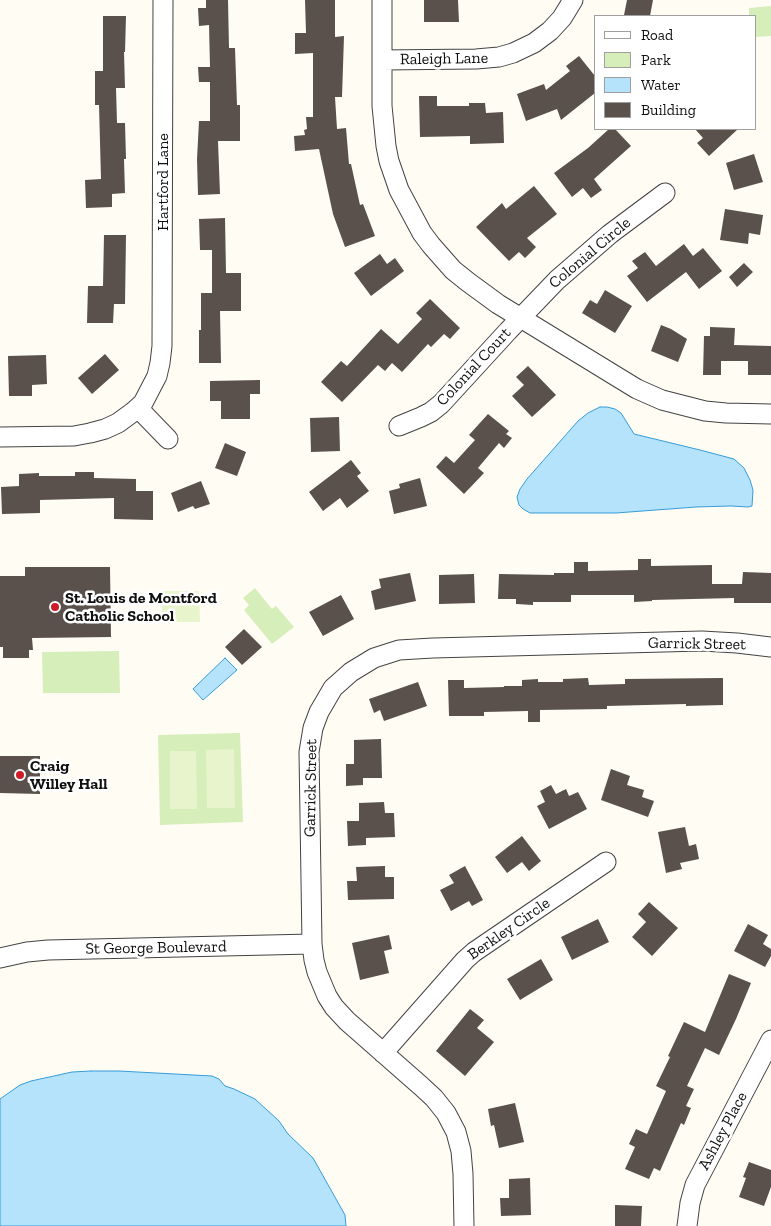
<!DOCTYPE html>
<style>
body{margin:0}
#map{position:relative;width:771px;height:1226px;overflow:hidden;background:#fffcf4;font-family:"Zilla Slab",serif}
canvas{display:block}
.legend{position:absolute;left:594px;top:15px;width:162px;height:115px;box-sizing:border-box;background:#fff;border:1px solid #9f9f9f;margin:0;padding:6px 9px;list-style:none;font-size:15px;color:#101010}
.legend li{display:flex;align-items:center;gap:10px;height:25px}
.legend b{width:25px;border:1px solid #9f9f9f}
</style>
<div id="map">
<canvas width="771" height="1226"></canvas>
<ul class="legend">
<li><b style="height:6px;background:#fff"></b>Road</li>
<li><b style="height:14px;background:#d6eeb9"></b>Park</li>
<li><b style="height:14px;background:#b4e3fb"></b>Water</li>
<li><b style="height:14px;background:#5a514c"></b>Building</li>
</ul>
</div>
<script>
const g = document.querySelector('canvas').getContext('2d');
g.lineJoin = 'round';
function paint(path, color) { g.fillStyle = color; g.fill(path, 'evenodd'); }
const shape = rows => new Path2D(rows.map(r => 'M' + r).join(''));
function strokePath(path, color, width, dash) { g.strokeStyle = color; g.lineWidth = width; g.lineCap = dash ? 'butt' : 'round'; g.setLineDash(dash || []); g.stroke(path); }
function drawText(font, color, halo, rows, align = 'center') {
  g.font = font + ' "Zilla Slab",serif'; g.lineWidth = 5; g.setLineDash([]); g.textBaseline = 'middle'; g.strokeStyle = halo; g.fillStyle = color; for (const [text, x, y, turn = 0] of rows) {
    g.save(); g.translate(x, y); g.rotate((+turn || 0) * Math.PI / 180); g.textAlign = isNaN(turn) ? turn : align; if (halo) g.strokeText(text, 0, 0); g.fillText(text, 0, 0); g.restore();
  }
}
paint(shape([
 [771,6,771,36,755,37,755,16,749,16,749,8],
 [255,588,272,609,276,606,294,627,272,644,244,610,249,605,243,598],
 [119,651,120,693,43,693,42,652],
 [240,733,243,822,160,825,158,735]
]), '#d6eeb9');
paint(shape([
 [162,591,199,591,200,622,162,622],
 [234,749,235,808,207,808,206,750],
 [170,751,196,751,197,809,170,809]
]), '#e7f4cc');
const water = shape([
 [600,407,607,407,615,409,621,413,634,434,700,450,734,459,744,468,750,480,753,490,752,506,748,507,731,506,696,507,616,513,530,513,523,509,519,505,517,497,520,489,527,479,578,421,588,413,600,407],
 [225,658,237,670,203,700,193,689,225,658],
 [91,1071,119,1071,212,1076,219,1079,225,1086,234,1089,255,1099,279,1121,288,1134,313,1158,345,1215,346,1226,0,1226,0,1099,20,1085,31,1081,72,1072,91,1071]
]);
paint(water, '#b4e3fb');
strokePath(water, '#359cd8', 1);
paint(shape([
 [206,0,228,0,229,48,235,48,237,105,240,105,240,141,218,141,220,194,198,195,197,159,199,121,210,121,210,82,199,82,198,67,210,67,209,25,199,26,198,8,206,8],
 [305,0,335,0,335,37,344,36,342,97,335,97,337,129,346,128,349,164,351,164,360,205,363,204,375,236,345,247,333,214,319,149,295,151,294,136,305,135,304,130,307,129,306,117,313,117,313,53,295,54,295,33,306,33],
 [424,0,458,0,459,22,424,22],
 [627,0,653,0,650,16,633,16,624,15],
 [103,16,126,16,125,52,124,52,125,88,116,88,117,123,125,123,126,159,124,159,125,193,112,194,112,207,86,208,85,180,101,179,99,105,95,105,95,71,103,71],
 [579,56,595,76,595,93,561,120,557,109,526,121,517,94,544,84,546,90,570,71,566,66],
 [419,96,437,96,437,106,469,106,469,103,485,103,486,113,503,112,504,143,470,144,470,136,420,137],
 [609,129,615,129,631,146,594,179,602,190,591,198,583,188,572,197,554,173,588,148],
 [695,129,738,129,709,156,697,143,703,138],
 [754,154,763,182,734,190,726,163],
 [534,186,557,214,527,238,536,247,525,258,519,252,509,261,476,227,502,203,506,209],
 [725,209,763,215,760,235,749,233,748,244,720,240],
 [225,218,226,273,241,273,241,311,220,311,221,363,199,363,199,330,201,330,201,293,212,293,212,250,200,250,199,219],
 [104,235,126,235,125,304,114,304,113,323,87,323,88,286,103,286],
 [684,244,693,256,703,248,722,271,699,289,686,272,647,302,627,276,638,268,632,261,645,252,656,266],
 [380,254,387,264,395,258,404,271,371,296,354,273],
 [744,263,753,272,737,287,729,277],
 [605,290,632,306,615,333,582,313,590,300,597,304],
 [430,299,460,328,450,339,444,334,431,347,428,344,402,372,392,363,385,371,378,365,342,402,321,382,341,361,347,366,381,329,398,344,422,319,416,313],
 [661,325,671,329,687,339,678,362,651,351],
 [710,327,735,328,734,345,771,346,771,375,748,375,748,361,721,361,721,375,703,375,704,336,710,336],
 [105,354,119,370,92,394,78,378],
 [46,355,47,384,32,385,32,396,9,396,8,356],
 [528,366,556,395,532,417,512,396,524,385,516,377],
 [260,380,260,394,250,394,250,419,221,419,221,401,210,401,210,381],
 [488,414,509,431,506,434,512,438,504,448,499,443,478,468,484,473,464,494,436,467,446,456,454,463,475,440,469,435],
 [339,417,340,451,311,452,310,418],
 [225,443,246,452,237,476,215,468],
 [351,460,361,473,357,476,369,491,347,508,340,498,323,511,309,492],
 [75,472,94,472,94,478,136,479,136,491,153,491,153,520,114,519,114,498,40,500,40,513,2,514,1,487,19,486,19,474,39,473,39,476,75,476],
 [420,478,427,506,394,514,389,491,400,488,399,484],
 [201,481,210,504,195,509,193,506,178,512,171,493],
 [638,559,651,559,651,566,712,565,712,584,742,584,743,572,771,573,771,603,734,603,734,598,652,600,652,601,634,602,634,595,571,595,571,602,533,602,533,605,516,604,516,599,498,599,499,574,554,575,554,573,574,573,574,562,588,562,588,571,638,570],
 [25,567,110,567,111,637,32,638,33,650,29,650,29,658,3,658,3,647,0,647,0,576,25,576],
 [410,573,416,601,375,610,371,591,381,588,379,579],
 [474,574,475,603,439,604,439,575],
 [341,595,354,619,323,636,309,612],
 [244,629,262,647,242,665,225,647],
 [588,678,589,685,625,684,625,679,723,678,723,705,686,706,686,704,607,706,607,709,540,710,540,722,528,722,528,711,484,712,484,716,449,716,448,680,464,680,464,688,504,687,504,686,522,686,522,680,538,679,538,682,563,682,563,679],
 [418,682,427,706,384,721,380,710,374,713,369,699],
 [381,739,382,778,363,778,363,785,346,786,346,764,354,764,354,740],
 [0,756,40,756,40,794,0,793],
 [611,769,630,776,627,785,644,790,642,797,654,801,648,817,601,800],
 [551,785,556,794,566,789,569,796,578,792,587,809,549,829,537,806,545,802,540,791],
 [384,802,385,813,394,813,395,837,366,838,366,845,348,846,347,821,359,821,359,803],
 [685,827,689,846,696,844,699,859,680,863,682,869,666,873,658,832],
 [522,836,541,861,529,871,522,862,507,873,495,857],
 [385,866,385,877,394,877,394,899,348,900,347,881,357,881,356,867],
 [465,866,483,900,472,906,469,901,451,911,440,890,454,883,449,875],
 [649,902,678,928,652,956,632,937,646,922,638,914],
 [598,919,609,942,572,960,561,937],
 [748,924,768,935,763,944,771,949,771,956,765,967,734,951],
 [389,935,392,949,384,951,389,973,360,980,352,943],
 [541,959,553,980,520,1000,507,979],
 [729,974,751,983,736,1019,719,1055,705,1048,687,1086,694,1089,686,1106,691,1108,684,1125,681,1123,660,1171,654,1168,649,1179,625,1169,635,1147,629,1144,636,1129,647,1134,666,1091,656,1086,670,1057,668,1056,684,1022,705,1032],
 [470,1009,484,1020,477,1028,494,1042,465,1076,436,1051],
 [515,1103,524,1142,499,1148,494,1125,491,1126,488,1109],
 [749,1162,771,1170,771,1187,764,1206,739,1197,746,1178,743,1177],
 [530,1178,531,1215,501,1216,500,1198,509,1198,509,1179],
 [615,1205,642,1206,641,1226,615,1226]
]), '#5a514c');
const minor = shape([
 [382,0,382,106,386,146,389,161,399,190,422,233,431,245,453,270,468,282,498,304,637,389,662,400,705,411,726,413,771,414],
 [382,60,476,59,499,57,513,53,534,43,550,31,562,18,573,0],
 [138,408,168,439],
 [399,426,421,417,431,412,441,404,508,331,557,280,610,234,665,193],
 [0,437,74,436,90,433,105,429,118,423,133,412,143,403,157,376,160,363,162,346,163,0],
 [0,958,27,952,48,950,312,944],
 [383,1053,465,960,474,952,606,862],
 [464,1226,463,1174,461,1151,456,1132,446,1113,434,1098,421,1086,347,1021,334,1007,327,996,317,972,314,960,312,944,309,752,313,728,319,712,333,688,351,672,374,658,399,650,433,648,702,641,737,643,771,647],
 [687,1226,690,1203,695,1185,771,1040]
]);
strokePath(minor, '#434343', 21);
strokePath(minor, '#fff', 19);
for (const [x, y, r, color] of [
 [55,607,5,"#cd1c29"],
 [20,775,5,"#cd1c29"]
]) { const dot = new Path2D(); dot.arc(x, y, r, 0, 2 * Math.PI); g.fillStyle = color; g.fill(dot); strokePath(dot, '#fff', 2); }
drawText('16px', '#101010', '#fff', [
 ["Raleigh Lane",444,59,-1],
 ["Hartford Lane",163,182,-90],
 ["Colonial Circle",590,253,-40],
 ["Colonial Court",474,367,-47],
 ["Garrick Street",697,644,1],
 ["Garrick Street",311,788,-89],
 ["Berkley Circle",509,929,-35],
 ["St George Boulevard",156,948,-1],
 ["Ashley Place",723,1131,-62]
]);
drawText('bold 16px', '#101010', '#fff', [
 ["St. Louis de Montford",65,598],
 ["Catholic School",65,616],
 ["Craig",30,766],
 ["Willey Hall",30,784]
], 'left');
</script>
